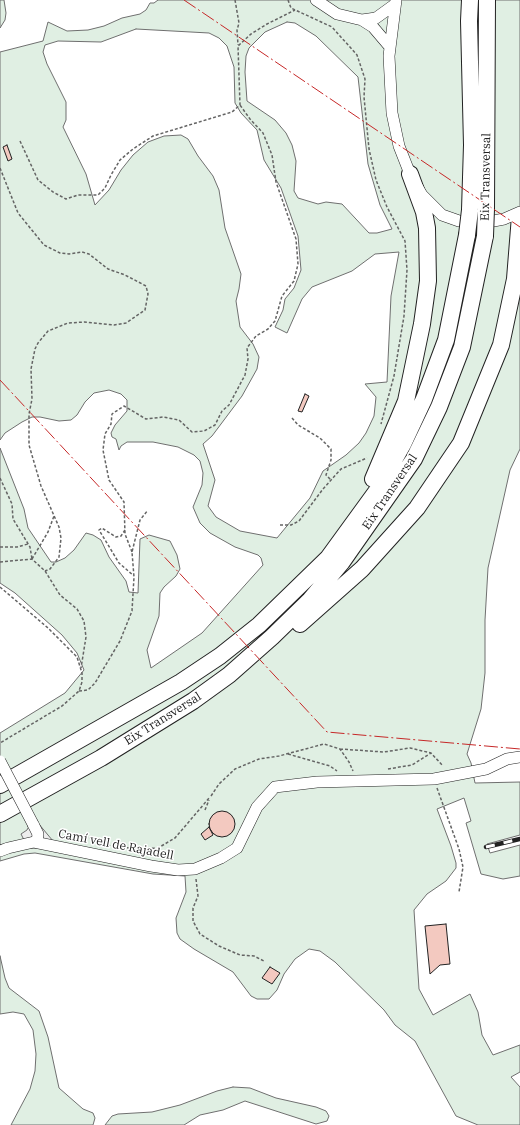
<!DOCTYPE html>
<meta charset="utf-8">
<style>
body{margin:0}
canvas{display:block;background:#fff}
</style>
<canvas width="520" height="1125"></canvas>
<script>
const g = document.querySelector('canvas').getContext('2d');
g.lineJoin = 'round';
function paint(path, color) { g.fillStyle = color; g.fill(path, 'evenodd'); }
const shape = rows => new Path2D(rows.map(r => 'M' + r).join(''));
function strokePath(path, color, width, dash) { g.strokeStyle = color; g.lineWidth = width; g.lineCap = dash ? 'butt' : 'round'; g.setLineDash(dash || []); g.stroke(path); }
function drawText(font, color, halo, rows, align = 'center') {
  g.font = font + ' "IBM Plex Serif",serif'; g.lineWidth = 3; g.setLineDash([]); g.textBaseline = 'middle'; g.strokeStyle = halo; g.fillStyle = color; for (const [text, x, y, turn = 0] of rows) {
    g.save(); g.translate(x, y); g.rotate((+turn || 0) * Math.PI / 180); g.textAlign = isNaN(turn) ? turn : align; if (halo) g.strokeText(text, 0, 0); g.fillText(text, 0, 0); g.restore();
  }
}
const green = shape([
 [0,0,4,0,6,13,5,20,0,28,0,0],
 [158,0,520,0,520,449,510,470,488,568,485,620,485,673,481,709,467,754,471,763,475,783,520,782,520,835,487,844,490,853,520,845,520,876,503,879,481,874,466,823,471,821,464,798,437,809,451,846,456,863,456,868,446,881,427,894,414,910,419,989,433,1015,470,994,478,1012,482,1035,493,1055,520,1045,520,1072,511,1077,520,1087,520,1125,478,1125,456,1116,415,1041,395,1025,384,1010,335,962,320,951,309,949,295,959,284,974,277,990,269,999,257,999,251,996,233,972,194,949,180,939,177,933,176,918,186,892,185,876,153,874,35,853,24,854,0,861,0,733,65,693,84,670,77,653,62,635,15,593,0,583,0,448,24,509,28,528,51,562,56,562,65,558,74,550,86,533,93,535,101,540,109,557,126,581,129,592,138,593,140,539,149,535,170,541,177,555,180,569,176,576,164,587,160,593,159,616,147,650,151,668,202,633,263,565,261,558,258,555,235,547,210,533,200,523,193,507,202,485,203,473,200,461,194,455,178,447,153,442,127,442,121,446,119,450,116,439,112,437,111,433,115,425,127,411,127,400,121,394,109,390,94,393,85,402,77,415,71,420,59,421,40,417,32,417,22,422,5,433,0,440,0,52,43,41,48,22,67,31,88,30,104,26,122,18,140,14,146,10,150,3,154,3,158,0],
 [287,22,295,23,316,36,358,77,368,164,380,205,392,229,377,233,369,233,342,204,326,202,318,204,298,198,294,191,296,161,292,145,286,133,275,120,247,101,245,72,246,56,249,48,265,32,287,22],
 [136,29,209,33,219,38,227,46,234,67,235,103,241,113,257,130,264,160,281,188,298,236,301,270,294,288,285,299,283,310,275,327,287,333,302,299,312,287,352,271,375,254,399,252,391,296,387,382,365,384,376,397,374,416,366,433,359,443,346,455,323,471,310,498,277,538,240,531,216,517,208,506,215,480,203,444,212,436,242,396,257,369,259,357,253,344,240,327,236,301,239,289,241,274,225,228,219,190,213,176,198,156,188,139,181,135,164,136,148,142,133,155,121,170,109,190,95,205,86,174,63,127,66,120,66,102,47,64,43,52,45,45,58,41,101,42,136,29],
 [0,956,5,978,9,988,39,1011,48,1037,59,1088,83,1109,93,1113,95,1118,93,1125,11,1125,30,1089,35,1071,36,1054,33,1030,24,1014,13,1012,0,1014,0,956],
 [233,1087,250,1088,276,1098,316,1107,326,1111,329,1116,327,1121,316,1124,245,1101,223,1110,200,1115,184,1125,105,1125,112,1116,118,1114,152,1112,180,1105,217,1091,233,1087]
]);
paint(green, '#e0efe3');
strokePath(green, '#6f6f6f', 1);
const parking = shape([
 [38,823,53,841,39,848,28,848,21,834,27,830,29,826,38,823]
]);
paint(parking, '#ededed');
strokePath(parking, '#6f6f6f', 1);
const building = shape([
 [7,145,12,159,8,161,3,147,7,145],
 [305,394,309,396,302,412,298,411,305,394],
 '209 824a13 13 0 1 1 26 0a13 13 0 1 1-26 0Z',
 [209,827,213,835,205,840,201,834,209,827],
 [446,924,450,964,440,965,430,974,425,926,446,924],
 [270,967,280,973,272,984,262,978,270,967]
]);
paint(building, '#f3c9c0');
strokePath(building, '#222', 1);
const minor = shape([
 [316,0,337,14,362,20,373,27,390,47],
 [396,0,389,56,392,113,399,146,410,174,422,195,442,215,459,221,483,223,504,219,520,212],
 [362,20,376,18,394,5],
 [33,824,38,834,37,842],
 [0,851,8,848,34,842,151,866,178,870,195,869,221,858,237,848,257,807,275,787,317,782,434,779,486,769,507,759,520,757]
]);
const highway = shape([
 [486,209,487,0],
 [470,210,472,145,469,21,470,0],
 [373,479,406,401,422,324,428,281,427,228,424,212,410,174],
 [300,624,362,569,417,508,461,443,501,345,515,279,520,216],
 [0,785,181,682,220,656,259,625,328,558,376,492,403,444,424,399,446,340,467,235],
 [0,814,101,758,193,701,229,675,272,637,310,600,342,562,414,459,439,407,462,347,485,236]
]);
strokePath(minor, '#222', 12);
strokePath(highway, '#222', 18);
strokePath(shape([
 [235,0,239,23,237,30,238,45],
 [288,0,291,8,332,27,357,55,365,79,364,97,369,149,376,180,387,207,405,241,407,270,404,316,394,376,381,424],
 [20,141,38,180,53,192,66,199,78,195,98,195,105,188,111,175,120,160,133,149,153,136,232,112,240,105,238,46,251,34,267,24,295,10],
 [0,168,18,213,44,245,60,253,69,254,82,252,89,254,108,269,125,275,146,286,148,294,145,310,126,323,114,325,84,322,68,323,48,331,38,343,35,349,31,369,32,399,29,414,29,445,41,486,59,527,61,538,59,557,50,569,45,571],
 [292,418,298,425,320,438,331,449,331,460,326,475,331,480],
 [0,478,12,504,13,519,30,547,32,559],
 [280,525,291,525,299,521,323,489,341,469,367,458],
 [125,530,121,536,116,537,105,530,102,528,99,530,119,563,134,576],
 [0,547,17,547,28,544],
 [132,552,125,534,124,502,109,480,103,450,105,434,111,424,112,414,124,406,146,419,163,417,179,420,192,432,204,431,215,425,222,411,229,405,245,375,248,359,247,348,256,336,268,329,275,321,282,296,294,281,298,264,296,239,276,182,272,155,263,133,250,119,240,105],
 [32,559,48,532,54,516],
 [0,562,32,559,45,571,60,595,77,609,84,621,86,637,81,668],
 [0,587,48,628,77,657,82,673,82,682,79,691,62,706,0,743],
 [79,691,88,690,95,683,120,641,132,611,134,577,132,552,140,520,148,510],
 [340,749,384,752,410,748,431,753,443,766],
 [288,754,330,766,337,771],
 [388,769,412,765,431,753],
 [437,788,459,849,463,867,459,892],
 [211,796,219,784,235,769,259,759,279,756,324,744,340,749,349,762,353,771],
 [205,810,209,800],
 [74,839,91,838,101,844,117,847,141,849,158,848,175,838,210,797],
 [196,879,198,896,193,908,193,921,200,934,219,946,240,955,254,956,264,961]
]), '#646464', 1.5, [3, 2]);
strokePath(minor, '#fff', 11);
strokePath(highway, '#fff', 16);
const rail = shape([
 [486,847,520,839]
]);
strokePath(rail, '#222', 4.5);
strokePath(rail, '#fff', 3, [9]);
const minorBridge = shape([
 [0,761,33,824]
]);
const highwayBridge = shape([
 [467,235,470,210],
 [485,236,486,209]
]);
strokePath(minorBridge, '#222', 12, []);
strokePath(highwayBridge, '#222', 18, []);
strokePath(minorBridge, '#fff', 11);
strokePath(highwayBridge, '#fff', 16);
strokePath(shape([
 [184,0,520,227],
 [0,380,327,732,520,749]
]), '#c62828', 1, [14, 3, 2, 3]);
drawText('12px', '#222', '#fff', [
 ["Eix Transversal",486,177,-89],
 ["Eix Transversal",390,492,-56],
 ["Eix Transversal",163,719,-32],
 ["Camí vell de Rajadell",116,845,11]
]);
</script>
